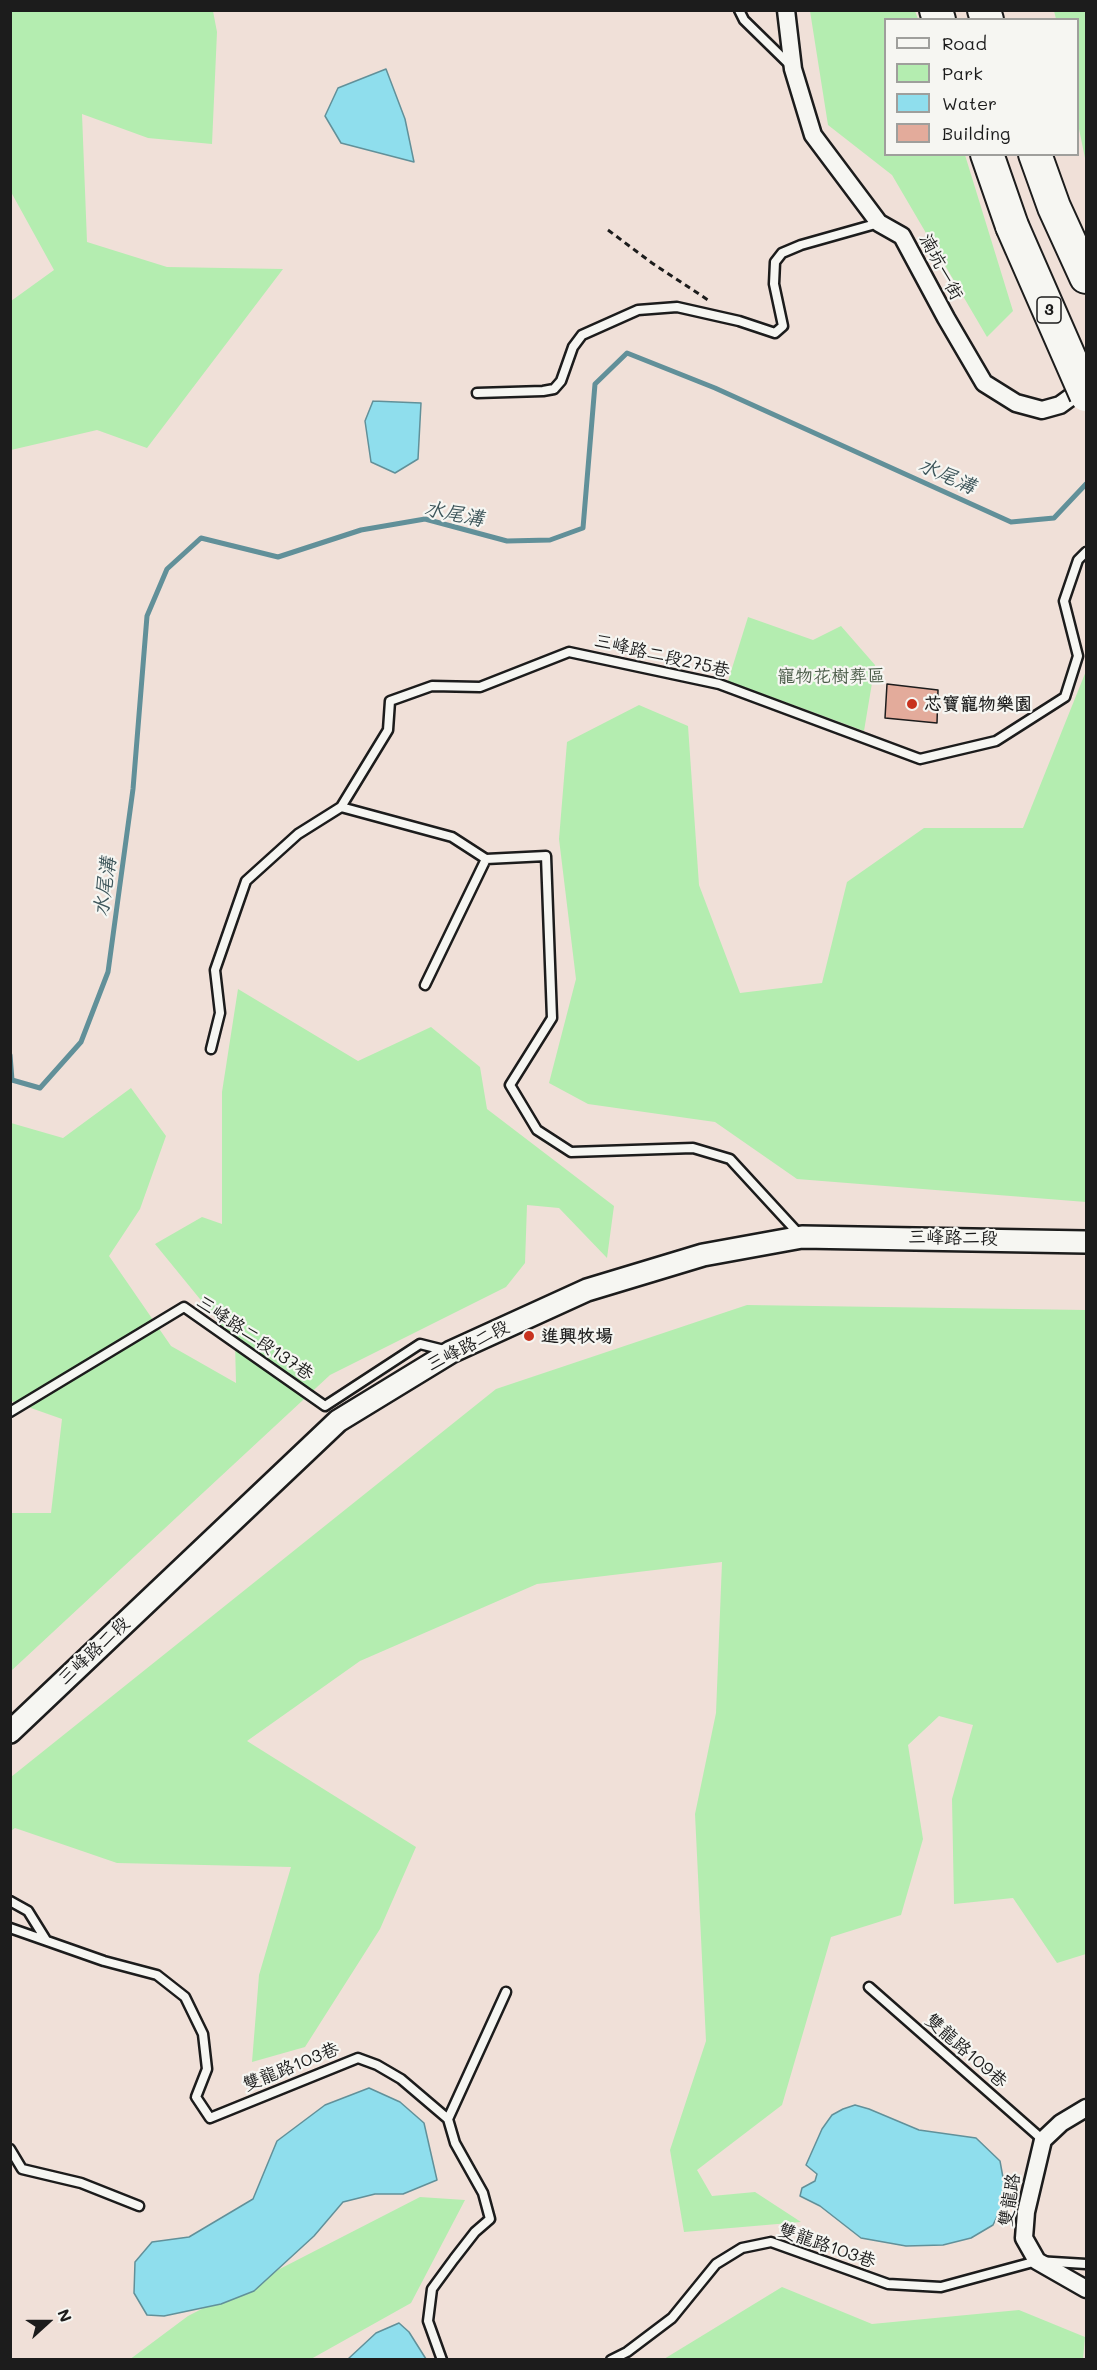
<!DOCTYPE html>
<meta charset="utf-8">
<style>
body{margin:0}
#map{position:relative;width:1097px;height:2370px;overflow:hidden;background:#f0e0d8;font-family:Mali,sans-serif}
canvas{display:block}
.frame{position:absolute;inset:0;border:12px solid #1c1c1c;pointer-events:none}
.legend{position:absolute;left:884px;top:18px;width:195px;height:138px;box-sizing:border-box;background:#f6f6f2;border:2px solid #9f9f9c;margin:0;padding:8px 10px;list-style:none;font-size:18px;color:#1c1c1c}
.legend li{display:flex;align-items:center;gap:12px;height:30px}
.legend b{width:30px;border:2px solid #9f9f9c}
.north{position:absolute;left:18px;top:2292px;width:60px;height:60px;-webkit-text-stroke:4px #f6f6f2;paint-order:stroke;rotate:69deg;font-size:16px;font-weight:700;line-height:24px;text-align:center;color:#1c1c1c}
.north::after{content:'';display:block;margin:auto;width:21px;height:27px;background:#1c1c1c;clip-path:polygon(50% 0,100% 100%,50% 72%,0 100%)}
</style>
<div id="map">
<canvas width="1097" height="2370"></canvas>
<div class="frame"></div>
<ul class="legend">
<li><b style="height:8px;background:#f6f6f2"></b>Road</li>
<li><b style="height:16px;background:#b4edb0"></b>Park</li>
<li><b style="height:16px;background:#8fdeed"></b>Water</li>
<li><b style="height:16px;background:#e3ab9b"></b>Building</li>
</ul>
<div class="north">N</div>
</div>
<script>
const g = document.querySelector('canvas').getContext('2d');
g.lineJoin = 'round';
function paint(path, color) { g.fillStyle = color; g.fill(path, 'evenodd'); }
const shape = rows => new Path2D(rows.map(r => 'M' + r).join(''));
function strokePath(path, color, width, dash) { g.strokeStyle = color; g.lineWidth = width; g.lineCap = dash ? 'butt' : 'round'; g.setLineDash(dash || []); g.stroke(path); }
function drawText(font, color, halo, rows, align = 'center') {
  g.font = font + ' Mali,"LXGW WenKai TC",sans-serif'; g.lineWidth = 4.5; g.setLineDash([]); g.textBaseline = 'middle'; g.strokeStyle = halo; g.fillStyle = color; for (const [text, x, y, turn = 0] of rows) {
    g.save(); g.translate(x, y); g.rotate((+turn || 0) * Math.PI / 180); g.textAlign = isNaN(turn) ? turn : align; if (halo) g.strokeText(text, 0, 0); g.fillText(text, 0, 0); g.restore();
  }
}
paint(shape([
 [11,10,213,11,217,32,212,144,148,138,82,114,87,242,167,267,283,269,147,448,97,430,11,450,11,301,54,270,11,192],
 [810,11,915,11,918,19,886,20,886,154,965,155,1013,311,987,337,892,175,828,125],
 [1054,11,1086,11,1086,163,1078,124,1078,20,1056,19],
 [748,617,813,640,841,626,875,665,864,731,728,681],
 [1086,671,1086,1202,797,1179,715,1122,588,1104,549,1083,576,979,559,839,567,742,639,705,688,726,699,885,740,993,822,983,847,882,924,828,1023,828],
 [238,989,358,1061,431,1027,480,1067,487,1109,614,1206,607,1258,559,1208,527,1205,525,1263,506,1287,330,1375,11,1671,10,1513,51,1513,62,1419,11,1401,11,1123,63,1138,131,1088,166,1136,140,1209,109,1256,171,1346,236,1383,235,1342,155,1244,202,1217,222,1224,222,1092],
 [747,1305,1086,1310,1086,1954,1057,1963,1013,1898,954,1904,952,1799,973,1725,939,1716,908,1745,923,1839,901,1915,831,1937,782,2105,697,2170,712,2196,755,2192,801,2222,684,2232,670,2150,706,2041,695,1814,716,1713,722,1562,537,1584,360,1661,247,1741,416,1847,380,1929,305,2047,252,2062,259,1975,291,1867,117,1863,15,1828,11,1831,11,1777,496,1389],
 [420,2197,465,2200,411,2303,311,2359,129,2360,188,2316],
 [782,2287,872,2324,1019,2310,1085,2337,1083,2359,664,2359]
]), '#b4edb0');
const water = shape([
 [386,69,405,119,414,162,341,143,325,116,338,88,386,69],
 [373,401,421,403,418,459,395,473,371,462,365,421,373,401],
 [369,2088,400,2102,424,2123,437,2180,403,2194,375,2194,343,2202,314,2236,254,2291,221,2304,164,2316,147,2315,134,2293,135,2262,152,2242,189,2237,253,2199,277,2141,325,2105,369,2088],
 [855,2105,869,2109,919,2130,976,2138,1000,2161,1004,2183,1003,2204,993,2225,971,2238,943,2245,906,2246,861,2238,820,2206,800,2196,802,2188,815,2181,817,2174,806,2165,822,2129,832,2115,843,2109,855,2105],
 [399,2323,409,2332,426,2359,348,2359,376,2333,399,2323]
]);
paint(water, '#8fdeed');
strokePath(water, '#619099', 1.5);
strokePath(shape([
 [10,1055,12,1080,40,1088,81,1042,108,972,133,789,147,616,167,569,201,538,278,557,361,530,425,519,507,541,550,540,583,528,595,384,627,353,715,388,1011,522,1054,518,1086,484]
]), '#619099', 5);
const building = shape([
 [887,684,938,690,937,723,885,718,887,684]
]);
paint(building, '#e3ab9b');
strokePath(building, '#1c1c1c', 1.5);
const service = shape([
 [739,10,744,20,791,66],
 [477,393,543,391,554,389,561,381,573,347,582,335,638,310,677,307,739,321,775,333,783,326,774,284,775,262,782,253,801,245,879,223],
 [486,859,452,837,341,807,388,730,390,701,432,686,480,687,569,652,719,684,920,759,996,741,1065,697,1078,656,1064,601,1078,560,1086,552],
 [425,985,486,859,546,856,552,1018,510,1085,537,1130,571,1152,693,1148,730,1159,799,1234],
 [211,1049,220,1013,215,970,246,881,298,834,341,807],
 [10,1412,184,1307,325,1406,420,1344,448,1351],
 [10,1901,28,1911,46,1940],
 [10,1928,104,1961,157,1975,185,1997,203,2034,207,2069,196,2097,210,2118,358,2058,377,2065,401,2079,448,2119,455,2143,483,2193,490,2219,475,2232,454,2259,432,2289,428,2321,442,2360],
 [869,1987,1043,2140],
 [448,2119,506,1992],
 [10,2149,22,2169,81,2183,139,2206],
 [611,2360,627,2352,672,2318,716,2264,742,2248,771,2242,888,2284,941,2287,1037,2261,1086,2264]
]);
const minor = shape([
 [786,10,793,69,813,135,879,223,902,236,946,318,984,383,1016,403,1042,410,1060,405,1086,386],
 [1086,2108,1061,2123,1043,2140,1026,2212,1024,2238,1037,2261,1086,2289]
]);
const tertiary = shape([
 [10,1732,338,1421,451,1352,587,1290,703,1255,802,1237,1086,1242]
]);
const motorway = shape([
 [936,10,939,20],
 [984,10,987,20],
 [987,154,1012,226],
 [1035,154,1054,207,1086,277]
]);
strokePath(service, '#1c1c1c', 13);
strokePath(minor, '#1c1c1c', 21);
strokePath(tertiary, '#1c1c1c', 26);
strokePath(motorway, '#1c1c1c', 36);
strokePath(shape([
 [608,230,652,263,708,300]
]), '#1c1c1c', 3, [6, 4.5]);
strokePath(service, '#f6f6f2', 8);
strokePath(minor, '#f6f6f2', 16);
strokePath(tertiary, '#f6f6f2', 21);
strokePath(motorway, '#f6f6f2', 32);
const motorwayBridge = shape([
 [1012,226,1086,395]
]);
strokePath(motorwayBridge, '#1c1c1c', 36, []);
strokePath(motorwayBridge, '#f6f6f2', 32);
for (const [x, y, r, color] of [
 [912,704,6,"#c8321e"],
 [529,1336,6,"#c8321e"]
]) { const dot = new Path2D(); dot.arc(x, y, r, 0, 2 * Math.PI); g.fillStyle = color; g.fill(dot); strokePath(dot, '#f6f6f2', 2); }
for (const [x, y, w] of [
 [1049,310,24]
]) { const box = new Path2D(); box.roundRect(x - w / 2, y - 13, w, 26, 4.5); g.fillStyle = '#f6f6f2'; g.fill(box); strokePath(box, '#1c1c1c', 1.5); }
drawText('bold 16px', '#1c1c1c', null, [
 ["3",1049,310]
]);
drawText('18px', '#1c1c1c', '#f6f6f2', [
 ["湳坑一街",941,267,62],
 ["三峰路二段275巷",662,656,13],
 ["三峰路二段",953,1238,1],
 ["三峰路二段137巷",255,1338,34],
 ["三峰路二段",468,1346,-27],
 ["三峰路二段",94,1651,-43],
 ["雙龍路109巷",966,2051,41],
 ["雙龍路103巷",291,2067,-22],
 ["雙龍路",1010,2200,-81],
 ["雙龍路103巷",827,2246,19]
]);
drawText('18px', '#4a5b48', '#f6f6f2', [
 ["寵物花樹葬區",831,676]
]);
drawText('bold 18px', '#1c1c1c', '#f6f6f2', [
 ["芯寶寵物樂園",924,704],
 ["進興牧場",541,1336]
], 'left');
drawText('italic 20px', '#3e565b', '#f6f6f2', [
 ["水尾溝",947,476,24],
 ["水尾溝",454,514,11],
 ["水尾溝",105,887,-82]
]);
</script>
